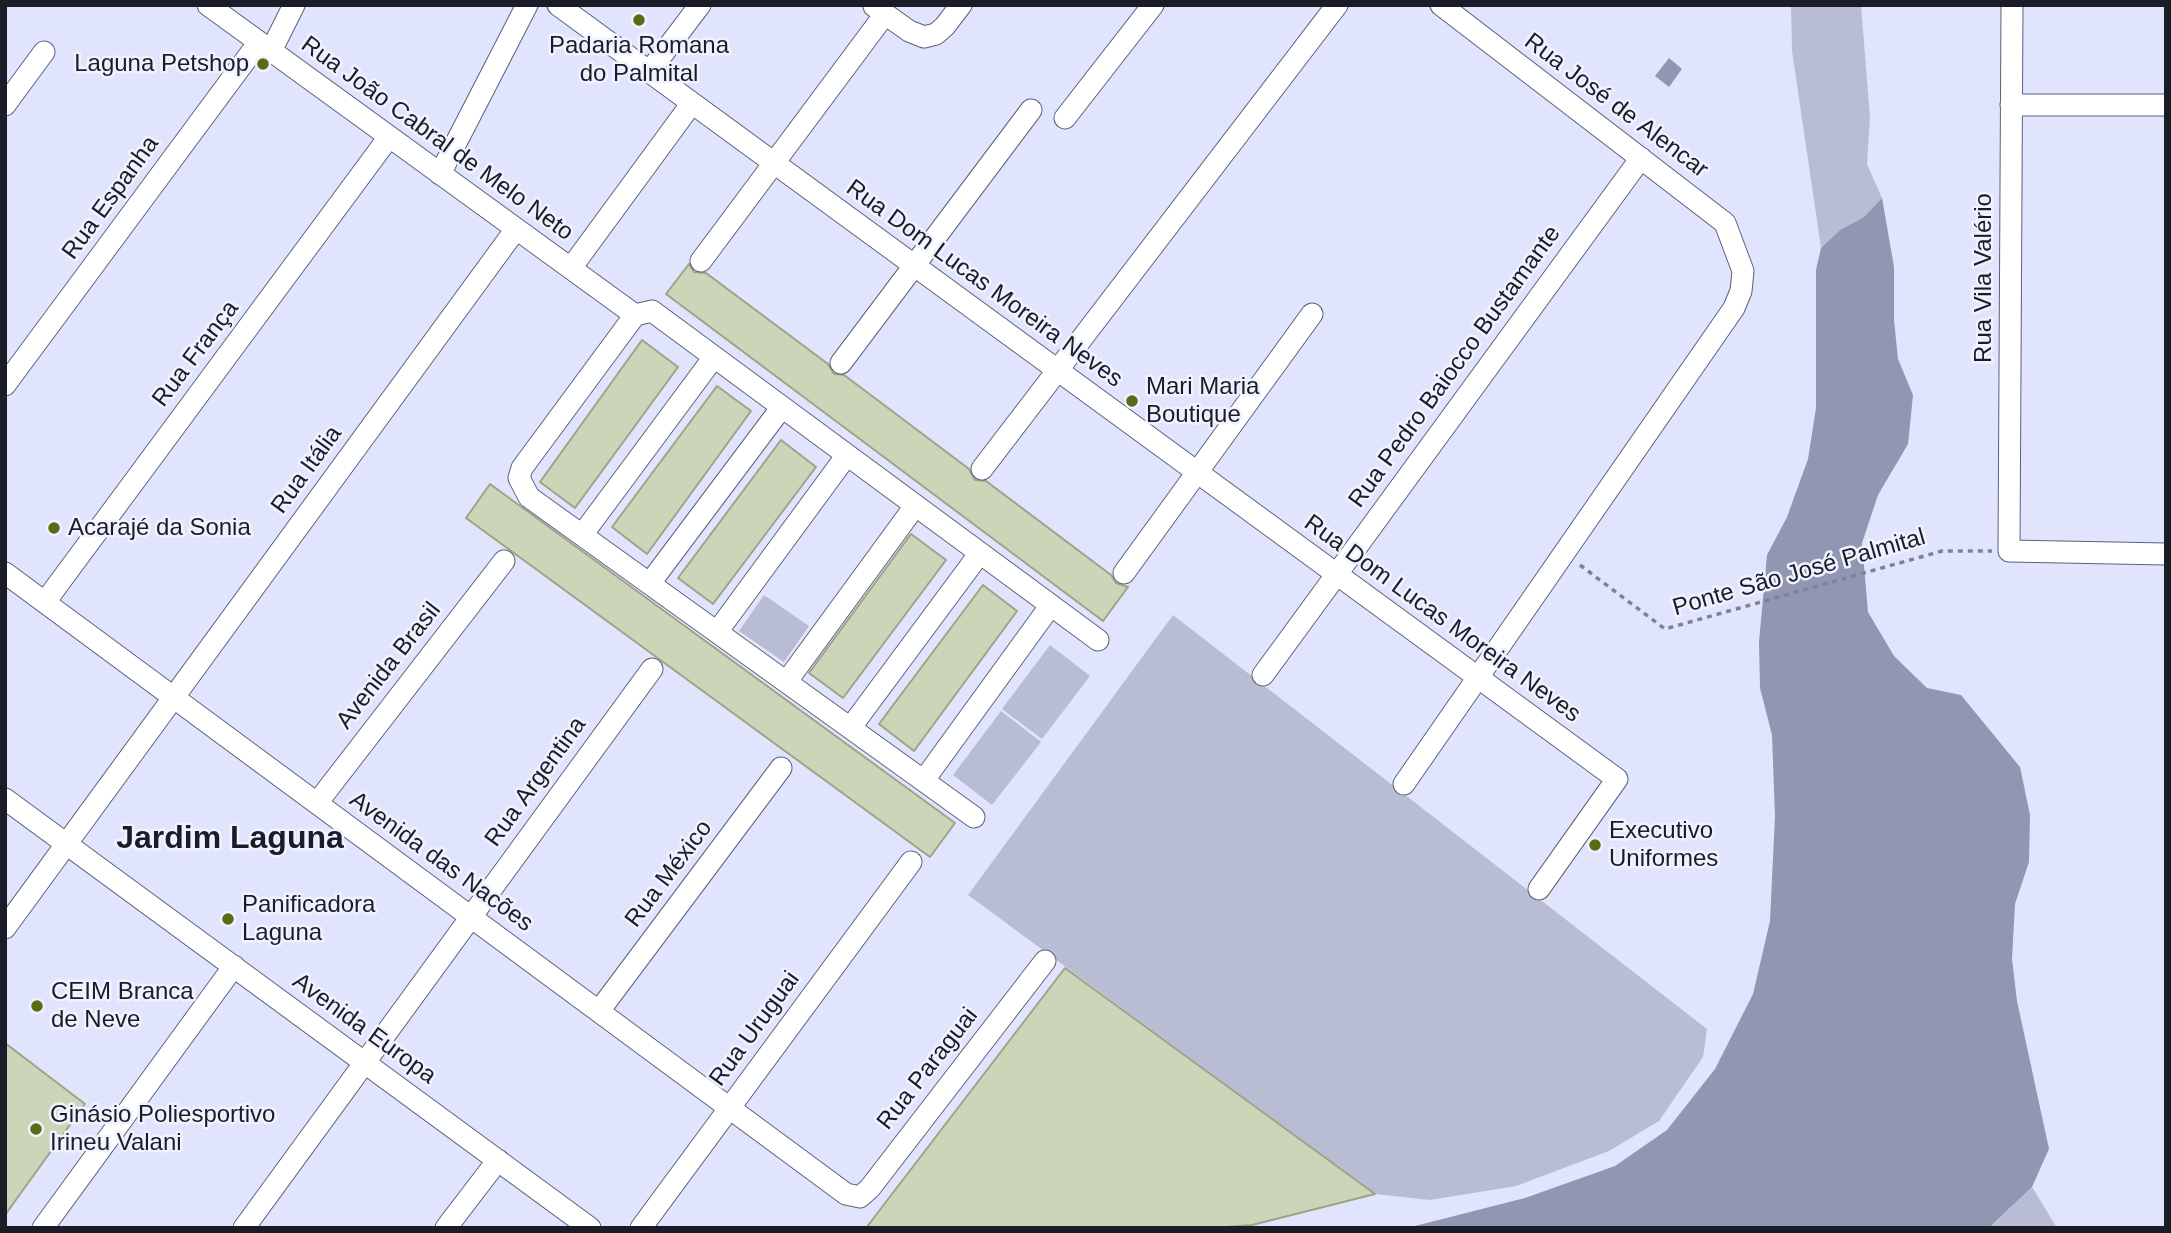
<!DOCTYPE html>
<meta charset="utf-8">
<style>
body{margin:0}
#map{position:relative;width:2171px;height:1233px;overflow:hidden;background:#e0e5fd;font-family:Arial,sans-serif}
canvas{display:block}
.frame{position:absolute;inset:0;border:7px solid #1a1d27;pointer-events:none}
</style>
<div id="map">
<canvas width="2171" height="1233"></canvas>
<div class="frame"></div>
</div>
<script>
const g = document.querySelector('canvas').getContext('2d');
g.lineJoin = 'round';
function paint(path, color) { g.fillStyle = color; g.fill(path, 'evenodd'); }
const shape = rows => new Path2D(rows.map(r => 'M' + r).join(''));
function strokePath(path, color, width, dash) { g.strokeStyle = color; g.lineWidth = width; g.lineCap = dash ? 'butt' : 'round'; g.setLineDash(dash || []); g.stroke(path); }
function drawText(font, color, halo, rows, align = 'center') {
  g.font = font + ' Arial,sans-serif'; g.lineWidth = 5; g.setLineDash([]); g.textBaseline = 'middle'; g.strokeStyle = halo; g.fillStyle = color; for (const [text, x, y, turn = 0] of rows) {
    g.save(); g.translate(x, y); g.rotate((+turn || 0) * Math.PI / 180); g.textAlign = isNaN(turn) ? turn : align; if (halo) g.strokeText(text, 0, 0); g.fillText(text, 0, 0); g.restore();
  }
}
paint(shape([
 [1791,5,1861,5,1870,118,1867,164,1882,198,1864,217,1840,230,1821,248,1792,51],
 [764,595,809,626,784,662,739,631],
 [1173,615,1707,1029,1703,1057,1659,1121,1609,1151,1516,1186,1430,1200,1375,1194,968,895],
 [1050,645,1090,676,1042,739,1002,709],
 [1001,711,1041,742,992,805,953,775],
 [2032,1187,2057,1228,1989,1228,1993,1225]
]), '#b8bdd4');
paint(shape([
 [1669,58,1682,69,1669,87,1655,76],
 [1882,198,1894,267,1894,320,1898,359,1913,395,1908,444,1878,495,1862,543,1868,612,1894,656,1927,688,1961,695,2020,767,2030,815,2029,862,2015,904,2012,959,2017,1001,2049,1149,2032,1187,1989,1228,1407,1228,1525,1198,1615,1166,1667,1130,1715,1069,1753,994,1770,921,1775,816,1772,735,1760,688,1759,642,1767,555,1787,517,1808,459,1816,408,1816,270,1821,248,1840,230,1864,217]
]), '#9196b2');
const building = shape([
 [689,264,694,272,706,273,828,364,834,374,844,375,892,411,969,469,975,480,986,481,1111,575,1116,583,1128,587,1103,621,666,294,689,264],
 [642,340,678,367,575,508,540,482,642,340],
 [717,386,751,411,647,554,612,527,717,386],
 [781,440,816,467,713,604,678,578,781,440],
 [490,484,955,823,930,857,466,518,490,484],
 [911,534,946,560,843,698,809,673,911,534],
 [983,585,1017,611,914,751,879,724,983,585],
 [1065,968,1375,1194,1252,1225,1214,1228,866,1228,1065,968],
 [5,1043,85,1104,5,1215,5,1043]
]);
paint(building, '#cdd5b8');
strokePath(building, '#9ca387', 2);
const minor = shape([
 [208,5,635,315],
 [558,5,1617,779,1539,889],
 [2012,5,2009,551,2166,554],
 [874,6,909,31,924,37,936,34,945,26,961,5],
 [271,51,294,5],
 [649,72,700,5],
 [5,105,44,52],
 [2011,105,2166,105],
 [1065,118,1153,5],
 [440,174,527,5],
 [701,261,885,14],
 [571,268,692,103],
 [841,363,1031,110],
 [5,385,259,42],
 [982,469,1337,5],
 [582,535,714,357],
 [5,573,846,1194,860,1197,870,1188,1045,961],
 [1124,573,1312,314],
 [650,583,782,407],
 [45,602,389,137],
 [717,632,847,455],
 [1263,675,1641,158],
 [787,681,915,506],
 [851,727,980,553],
 [924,780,1051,605],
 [1404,784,1734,308,1741,291,1743,271,1725,223,1441,5],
 [5,799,590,1228],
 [317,803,504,561],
 [974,817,529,497,519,478,522,468,635,315,652,311,1098,640],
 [5,928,516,229],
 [599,1011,781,768],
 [43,1228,234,966],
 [244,1228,652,669],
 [446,1228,498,1160],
 [641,1228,911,862]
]);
strokePath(minor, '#5c617a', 23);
strokePath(shape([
 [1580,565,1665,629,1942,551,1992,551]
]), '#7e8293', 3.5, [5, 5]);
strokePath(minor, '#fff', 21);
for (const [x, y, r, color] of [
 [639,20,7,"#5b6b15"],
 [263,64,7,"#5b6b15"],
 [1132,401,7,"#5b6b15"],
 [54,528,7,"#5b6b15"],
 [1595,845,7,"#5b6b15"],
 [228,919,7,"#5b6b15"],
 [37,1006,7,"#5b6b15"],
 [36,1129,7,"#5b6b15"]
]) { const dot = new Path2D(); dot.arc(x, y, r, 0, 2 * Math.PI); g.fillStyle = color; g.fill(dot); strokePath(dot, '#f0f3ff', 2.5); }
drawText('24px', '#1a1d27', '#f0f3ff', [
 ["Padaria Romana",639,46,"center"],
 ["do Palmital",639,74,"center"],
 ["Laguna Petshop",249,64,"right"],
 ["Mari Maria",1146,387],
 ["Boutique",1146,415],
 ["Acarajé da Sonia",68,528],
 ["Executivo",1609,831],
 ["Uniformes",1609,859],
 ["Panificadora",242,905],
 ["Laguna",242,933],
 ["CEIM Branca",51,992],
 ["de Neve",51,1020],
 ["Ginásio Poliesportivo",50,1115],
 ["Irineu Valani",50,1143]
], 'left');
drawText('24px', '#1a1d27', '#f0f3ff', [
 ["Rua José de Alencar",1616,106,37],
 ["Rua João Cabral de Melo Neto",437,139,36],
 ["Rua Espanha",111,198,-54],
 ["Rua Vila Valério",1984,278,-90],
 ["Rua Dom Lucas Moreira Neves",984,284,36],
 ["Rua França",196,354,-53],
 ["Rua Pedro Baiocco Bustamante",1455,367,-54],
 ["Rua Itália",307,470,-54],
 ["Ponte São José Palmital",1799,573,-16],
 ["Rua Dom Lucas Moreira Neves",1442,619,36],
 ["Avenida Brasil",389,666,-52],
 ["Rua Argentina",536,782,-54],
 ["Avenida das Nacões",441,862,36],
 ["Rua México",669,874,-53],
 ["Avenida Europa",364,1029,36],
 ["Rua Uruguai",755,1029,-54],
 ["Rua Paraguai",928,1069,-52]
]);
drawText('bold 32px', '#1a1d27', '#f0f3ff', [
 ["Jardim Laguna",230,839]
]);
</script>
